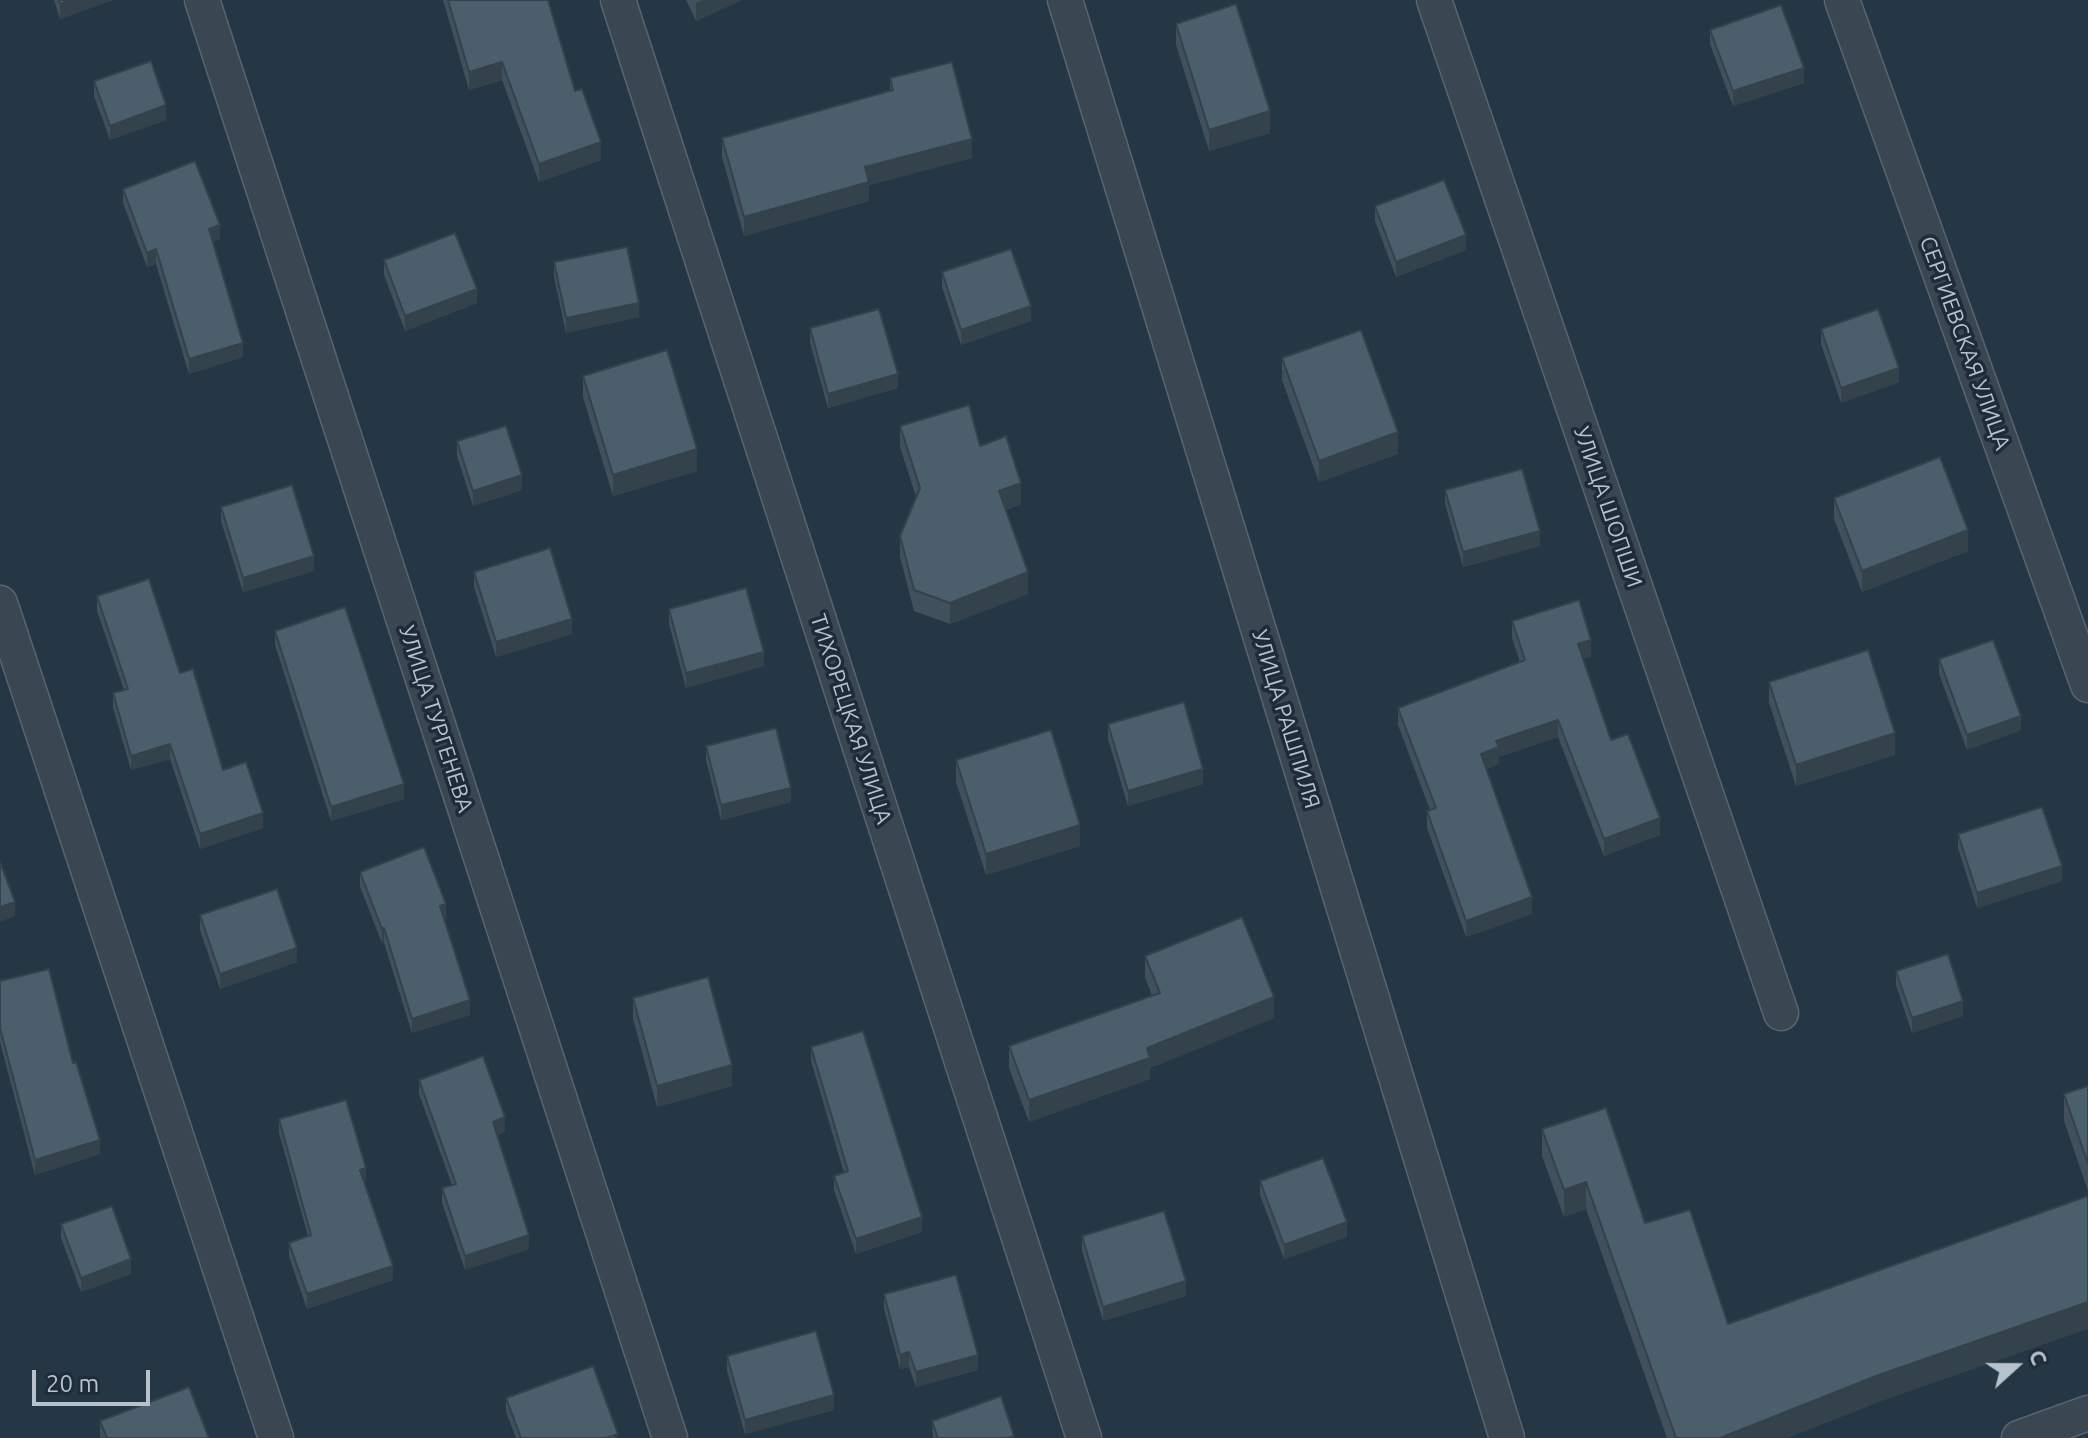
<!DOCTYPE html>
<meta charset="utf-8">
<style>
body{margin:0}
#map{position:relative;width:2088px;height:1438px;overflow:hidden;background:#253644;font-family:Ubuntu,sans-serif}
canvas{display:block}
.north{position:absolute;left:1976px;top:1326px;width:80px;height:80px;-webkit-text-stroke:6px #1e2c39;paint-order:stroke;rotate:69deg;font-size:22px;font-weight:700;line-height:32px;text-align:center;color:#b7c2cd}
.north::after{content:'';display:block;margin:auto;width:28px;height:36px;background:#b7c2cd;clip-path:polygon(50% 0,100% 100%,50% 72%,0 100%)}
.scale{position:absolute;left:32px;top:1370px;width:118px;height:36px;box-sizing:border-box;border:4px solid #b7c2cd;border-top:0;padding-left:10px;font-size:24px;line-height:28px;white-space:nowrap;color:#b7c2cd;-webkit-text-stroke:6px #1e2c39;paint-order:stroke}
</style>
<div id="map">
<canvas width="2088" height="1438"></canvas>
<div class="north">С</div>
<div class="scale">20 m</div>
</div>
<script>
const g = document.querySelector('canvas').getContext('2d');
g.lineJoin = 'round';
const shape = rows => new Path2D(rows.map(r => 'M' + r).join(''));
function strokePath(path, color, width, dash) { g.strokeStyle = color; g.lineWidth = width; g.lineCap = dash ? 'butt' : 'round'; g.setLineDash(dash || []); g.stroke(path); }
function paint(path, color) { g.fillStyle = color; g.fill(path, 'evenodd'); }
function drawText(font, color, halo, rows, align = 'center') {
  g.font = font + ' Ubuntu,sans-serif'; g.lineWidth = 7; g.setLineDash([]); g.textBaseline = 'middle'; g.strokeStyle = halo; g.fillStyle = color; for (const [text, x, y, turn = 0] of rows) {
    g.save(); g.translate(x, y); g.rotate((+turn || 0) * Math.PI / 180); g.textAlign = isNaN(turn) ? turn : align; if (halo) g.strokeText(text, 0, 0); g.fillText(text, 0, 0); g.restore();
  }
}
const minor = shape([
 [202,0,670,1438],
 [618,0,1084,1438],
 [1065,0,1507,1438],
 [1434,0,1781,1013],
 [1842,0,2088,685],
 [0,603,276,1438],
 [2019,1438,2088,1413]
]);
strokePath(minor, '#586570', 37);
strokePath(minor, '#3a4753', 34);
paint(shape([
 [54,0,113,0,60,19],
 [443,0,548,0,575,91,601,160,539,182,502,80,469,90],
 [686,0,742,0,696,21],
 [1176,24,1270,133,1209,151,1176,45],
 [1710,30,1804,83,1733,106,1710,44],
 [890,78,972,158,869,185,869,201,744,236,722,157,722,138,890,91],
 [94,81,166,120,110,140,94,96],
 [123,189,220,239,213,242,243,357,189,374,156,264,147,267,123,203],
 [1375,206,1466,250,1396,277,1375,221],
 [384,260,477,303,405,331,384,275],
 [554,262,639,317,566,333,554,277],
 [942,272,1031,321,961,345,942,287],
 [810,328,898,388,828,408,810,343],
 [1821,329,1899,382,1841,403,1821,344],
 [1282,358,1398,454,1319,482,1282,380],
 [583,376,697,471,613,496,583,397],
 [900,426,980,446,1021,504,1006,510,1028,594,950,624,914,611,900,557,900,536,916,497,900,447],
 [457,441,522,490,473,506,457,456],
 [1445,490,1540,546,1463,567,1445,504],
 [1834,498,1968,551,1862,592,1834,519],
 [221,507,314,571,243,592,221,521],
 [474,572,572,634,496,657,474,587],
 [97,596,180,673,223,770,263,828,200,849,170,759,131,770,113,708,113,693,124,690,97,611],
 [669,609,764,666,686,688,669,624],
 [1512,621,1591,656,1583,659,1611,740,1660,835,1604,856,1558,737,1499,757,1499,764,1486,769,1532,914,1466,937,1427,828,1427,811,1430,810,1398,725,1398,708,1520,662,1512,638],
 [275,631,404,799,331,821,275,645],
 [1939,659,2021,730,1967,750,1939,674],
 [1769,682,1895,755,1796,786,1769,703],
 [1108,724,1203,784,1128,806,1108,739],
 [706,746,791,802,721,820,706,760],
 [956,760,1080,846,986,875,956,782],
 [1958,834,2062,881,1977,908,1958,848],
 [360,872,446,919,444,919,470,1015,412,1033,384,943,382,943,360,887],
 [200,915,297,962,220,989,200,930],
 [1145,956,1274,1018,1150,1068,1150,1079,1029,1122,1009,1068,1009,1046,1152,996,1145,977],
 [1896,971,1963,1016,1912,1033,1896,985],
 [0,981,73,1063,100,1154,35,1175,0,1042],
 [633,998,732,1086,657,1107,633,1019],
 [811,1047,922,1232,856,1254,834,1190,834,1176,844,1173,811,1061],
 [419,1080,505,1132,497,1135,529,1249,465,1270,442,1203,442,1188,452,1185,419,1094],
 [2088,1086,2088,1191,2064,1121,2064,1094],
 [279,1119,366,1182,364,1183,393,1280,307,1309,289,1257,289,1243,308,1236,279,1133],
 [1542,1129,1645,1223,1728,1324,1876,1403,1787,1438,1667,1438,1586,1209,1564,1217,1542,1156],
 [1260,1181,1347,1237,1284,1259,1260,1195],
 [61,1224,131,1274,81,1292,61,1238],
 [1082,1236,1186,1296,1103,1321,1082,1251],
 [884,1294,978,1370,916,1387,909,1367,900,1369,884,1309],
 [727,1356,834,1410,745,1434,727,1371],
 [506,1398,618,1438,516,1438,506,1412],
 [100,1421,209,1438,100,1438],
 [932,1421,1014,1438,933,1438]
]), '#40515d');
paint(shape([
 [72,0,113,0,60,19,60,4],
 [703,0,742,0,696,21,696,3],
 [502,62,502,80,469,90,469,72],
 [1804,68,1804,83,1733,106,1733,91],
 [166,105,166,120,110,140,110,126],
 [1270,111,1270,133,1209,151,1209,130],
 [972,139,972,158,869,185,869,201,744,236,744,217,865,167],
 [601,142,601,160,539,182,539,164],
 [220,225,220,239,209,244,209,229],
 [1466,235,1466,250,1396,277,1396,262],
 [156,249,156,264,147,267,147,253],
 [477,289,477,303,405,331,405,316],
 [639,303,639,317,566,333,566,318],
 [1031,306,1031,321,961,345,961,330],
 [243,343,243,357,189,374,189,359],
 [1899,368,1899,382,1841,403,1841,388],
 [898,374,898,388,828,408,828,394],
 [1398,432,1398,454,1319,482,1319,461],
 [697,449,697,471,613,496,613,475],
 [522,475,522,490,473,506,473,491],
 [1021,483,1021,504,999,512,999,491],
 [1968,530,1968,551,1862,592,1862,571],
 [1540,531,1540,546,1463,567,1463,552],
 [314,556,314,571,243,592,243,578],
 [1028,572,1028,594,950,624,950,603],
 [572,619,572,634,496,657,496,642],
 [1591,640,1591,656,1578,661,1578,644],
 [764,652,764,666,686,688,686,673],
 [2021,716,2021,730,1967,750,1967,735],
 [1558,720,1558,737,1499,757,1499,764,1481,771,1481,754,1496,741],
 [1895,733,1895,755,1796,786,1796,765],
 [170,744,170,759,131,770,131,756],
 [1203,769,1203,784,1128,806,1128,791],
 [404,784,404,799,331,821,331,807],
 [791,788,791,802,721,820,721,805],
 [263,813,263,828,200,849,200,834],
 [1660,818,1660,835,1604,856,1604,839],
 [1080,825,1080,846,986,875,986,854],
 [2062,866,2062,881,1977,908,1977,893],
 [1532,897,1532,914,1466,937,1466,921],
 [15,902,15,916,0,922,0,907],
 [446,904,446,919,440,921,440,906],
 [384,928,384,943,382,943,382,929],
 [297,948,297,962,220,989,220,974],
 [1274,997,1274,1018,1150,1068,1150,1079,1029,1122,1029,1100,1147,1048],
 [470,1000,470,1015,412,1033,412,1019],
 [1963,1001,1963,1016,1912,1033,1912,1018],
 [732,1065,732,1086,657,1107,657,1086],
 [505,1117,505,1132,493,1136,493,1122],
 [100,1140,100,1154,35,1175,35,1160],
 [366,1168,366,1182,360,1184,360,1170],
 [1586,1182,1586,1209,1564,1217,1564,1190],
 [922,1217,922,1232,856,1254,856,1239],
 [1347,1222,1347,1237,1284,1259,1284,1245],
 [529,1235,529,1249,465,1270,465,1256],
 [131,1259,131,1274,81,1292,81,1278],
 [393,1266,393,1280,307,1309,307,1294],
 [1186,1281,1186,1296,1103,1321,1103,1307],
 [2088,1302,2088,1329,1876,1403,1787,1438,1720,1438,1876,1376],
 [909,1352,909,1367,900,1369,900,1355],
 [978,1355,978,1370,916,1387,916,1372],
 [834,1395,834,1410,745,1434,745,1420]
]), '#34424c');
const building = shape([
 [59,0,72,0,60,4,59,0],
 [448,0,548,0,575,91,582,89,601,142,539,164,502,62,469,72,448,0],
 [1236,4,1270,111,1209,130,1176,24,1236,4],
 [1781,5,1804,68,1733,91,1710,30,1781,5],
 [151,61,166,105,110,126,94,81,151,61],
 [952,62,972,139,865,167,869,182,744,217,722,138,893,90,890,78,952,62],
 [195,161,220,225,209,229,243,343,189,359,156,249,147,253,123,189,195,161],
 [1444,180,1466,235,1396,262,1375,206,1444,180],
 [455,233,477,289,405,316,384,260,455,233],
 [627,247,639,303,566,318,554,262,627,247],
 [1011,249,1031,306,961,330,942,272,1011,249],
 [879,309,898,374,828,394,810,328,879,309],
 [1878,309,1899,368,1841,388,1821,329,1878,309],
 [1361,330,1398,432,1319,461,1282,358,1361,330],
 [667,350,697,449,613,475,583,376,667,350],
 [969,405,980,446,1006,436,1021,483,999,491,1028,572,950,603,914,590,900,536,920,488,900,426,969,405],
 [506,426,522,475,473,491,457,441,506,426],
 [1940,457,1968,530,1862,571,1834,498,1940,457],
 [1522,469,1540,531,1463,552,1445,490,1522,469],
 [292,485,314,556,243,578,221,507,292,485],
 [550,548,572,619,496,642,474,572,550,548],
 [149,579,180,673,193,669,223,770,246,762,263,813,200,834,170,744,131,756,113,693,128,689,97,596,149,579],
 [746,588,764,652,686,673,669,609,746,588],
 [1579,600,1591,640,1578,644,1611,740,1628,734,1660,818,1604,839,1558,720,1496,741,1499,747,1481,754,1532,897,1466,921,1427,811,1436,808,1398,708,1525,660,1512,621,1579,600],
 [345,607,404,784,331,807,275,631,345,607],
 [1993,640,2021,716,1967,735,1939,659,1993,640],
 [1868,650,1895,733,1796,765,1769,682,1868,650],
 [1184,702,1203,769,1128,791,1108,724,1184,702],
 [776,728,791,788,721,805,706,746,776,728],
 [1051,730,1080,825,986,854,956,760,1051,730],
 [2042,807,2062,866,1977,893,1958,834,2042,807],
 [424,847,446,904,440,906,470,1000,412,1019,384,928,382,929,360,872,424,847],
 [0,862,15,902,0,907,0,862],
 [277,889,297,948,220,974,200,915,277,889],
 [1242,917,1274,997,1147,1048,1150,1058,1029,1100,1009,1046,1160,993,1145,956,1242,917],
 [1948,954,1963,1001,1912,1018,1896,971,1948,954],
 [49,969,73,1063,76,1062,100,1140,35,1160,0,1028,0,981,49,969],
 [708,977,732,1065,657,1086,633,998,708,977],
 [863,1031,922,1217,856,1239,834,1176,848,1171,811,1047,863,1031],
 [483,1056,505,1117,493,1122,529,1235,465,1256,442,1188,456,1184,419,1080,483,1056],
 [2088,1086,2088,1164,2064,1094,2088,1086],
 [346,1100,366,1168,360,1170,393,1266,307,1294,289,1243,311,1235,279,1119,346,1100],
 [1606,1108,1645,1223,1690,1210,1728,1324,2088,1196,2088,1302,1876,1376,1720,1438,1676,1438,1586,1182,1564,1190,1542,1129,1606,1108],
 [1323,1158,1347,1222,1284,1245,1260,1181,1323,1158],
 [112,1206,131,1259,81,1278,61,1224,112,1206],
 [1164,1211,1186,1281,1103,1307,1082,1236,1164,1211],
 [956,1275,978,1355,916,1372,909,1352,900,1355,884,1294,956,1275],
 [816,1331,834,1395,745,1420,727,1356,816,1331],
 [593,1366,618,1434,606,1438,521,1438,506,1398,593,1366],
 [189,1387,209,1438,107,1438,100,1421,189,1387],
 [1001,1396,1014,1436,1007,1438,938,1438,932,1421,1001,1396]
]);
paint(building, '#4b5e6c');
strokePath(building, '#34424c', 2);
drawText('22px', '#b7c2cd', '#1e2c39', [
 ["СЕРГИЕВСКАЯ УЛИЦА",1965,343,70],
 ["УЛИЦА ШОПШИ",1608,507,71],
 ["УЛИЦА ТУРГЕНЕВА",436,719,72],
 ["ТИХОРЕЦКАЯ УЛИЦА",851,719,72],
 ["УЛИЦА РАШПИЛЯ",1286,719,73]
]);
</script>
